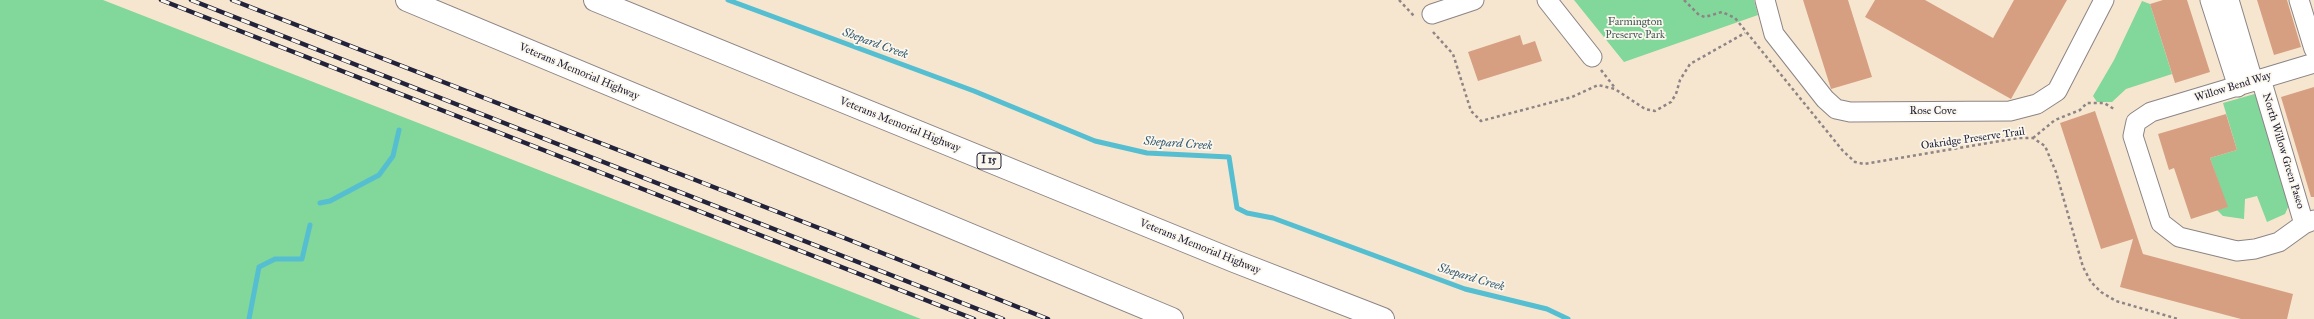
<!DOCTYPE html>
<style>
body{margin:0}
canvas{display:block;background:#f6e6cf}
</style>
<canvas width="2314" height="319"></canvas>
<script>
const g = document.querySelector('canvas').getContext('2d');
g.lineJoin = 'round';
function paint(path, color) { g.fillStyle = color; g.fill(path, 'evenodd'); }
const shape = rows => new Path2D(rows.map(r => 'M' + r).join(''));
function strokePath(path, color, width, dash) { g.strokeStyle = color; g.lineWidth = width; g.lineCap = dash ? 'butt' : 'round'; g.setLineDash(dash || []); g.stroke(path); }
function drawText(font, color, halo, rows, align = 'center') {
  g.font = font + ' "IM FELL Great Primer",serif'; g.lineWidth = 3.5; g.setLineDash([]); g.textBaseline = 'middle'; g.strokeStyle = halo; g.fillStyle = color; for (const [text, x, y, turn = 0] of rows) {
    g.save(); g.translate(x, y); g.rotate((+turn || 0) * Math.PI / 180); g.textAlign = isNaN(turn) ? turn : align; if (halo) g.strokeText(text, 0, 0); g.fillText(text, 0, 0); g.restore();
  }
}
paint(shape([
 [0,0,103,0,921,319,0,319],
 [1574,0,1754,0,1758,15,1624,62],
 [2142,1,2150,4,2172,74,2126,89,2112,102,2097,102,2093,96,2114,60],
 [2258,93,2289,205,2285,214,2267,222,2257,196,2245,199,2244,219,2223,216,2217,210,2227,207,2210,158,2237,150,2223,103]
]), '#82d79a');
strokePath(shape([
 [728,0,974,91,1095,141,1147,153,1229,157,1237,208,1247,213,1273,218,1465,289,1547,309,1568,319],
 [320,203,330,201,379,175,393,156,399,130],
 [249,319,259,267,275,259,302,259,310,225]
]), '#55bfd1', 5);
paint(shape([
 [1803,0,1848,0,1872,77,1831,89],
 [1875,0,1925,0,1993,38,2014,0,2067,0,2011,99,1865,17],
 [2163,0,2187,0,2210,72,2175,83,2150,4],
 [2257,0,2287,0,2301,47,2274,55],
 [1520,35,1523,45,1535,41,1542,61,1478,81,1468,52],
 [2314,87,2314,197,2311,197,2281,97],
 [2095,111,2143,254,2293,294,2287,319,2241,319,2120,287,2133,239,2101,249,2060,123],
 [2226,114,2237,150,2210,158,2228,207,2191,219,2174,168,2169,170,2158,134]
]), '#d79f82');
const minor = shape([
 [1547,0,1592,57],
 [1765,0,1774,34,1825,99,1836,109,1850,112,2010,111,2037,104,2057,91,2104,0],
 [2210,0,2238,87],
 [2229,0,2253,81],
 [2299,0,2314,49],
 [1432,14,1474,0],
 [2314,63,2151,112,2136,122,2133,136,2161,223,2179,237,2237,251,2255,249,2279,242,2304,224,2314,220],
 [2261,79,2304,224]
]);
const highway = shape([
 [407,0,1172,319],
 [595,0,1234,261,1383,319]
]);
strokePath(minor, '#8c8485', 21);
strokePath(highway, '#8c8485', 24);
strokePath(shape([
 [1399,0,1415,17],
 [1684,0,1699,15,1705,17,1722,12,1735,18,1843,151,1855,162,1864,164,2018,138,2033,138,2045,146,2056,172,2083,267,2091,282,2101,292,2116,301,2178,319],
 [1433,32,1453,54,1471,111,1481,121,1572,97,1598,85,1615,89,1645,109,1655,111,1671,102,1676,94,1680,80,1690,64,1745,33],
 [1601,70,1615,88],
 [2033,138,2055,120,2080,110,2087,103,2104,103,2114,109]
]), '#8c8485', 2.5, [3, 3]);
strokePath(minor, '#fff', 19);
strokePath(highway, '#fff', 22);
const rail = shape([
 [161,0,974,319],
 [191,0,1003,319],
 [232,0,837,235,1048,319]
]);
strokePath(rail, '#22223b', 4.5);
strokePath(rail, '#fbf7ec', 3, [9]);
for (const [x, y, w] of [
 [989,161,24]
]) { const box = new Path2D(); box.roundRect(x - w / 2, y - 8, w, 16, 3); g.fillStyle = '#fbf7ec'; g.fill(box); strokePath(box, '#22223b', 1); }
drawText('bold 10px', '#22223b', null, [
 ["I 15",989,161]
]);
drawText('11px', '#3f5858', '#fbf7ec', [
 ["Farmington",1635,22],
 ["Preserve Park",1635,35]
]);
drawText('11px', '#22223b', '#fbf7ec', [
 ["Veterans Memorial Highway",579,72,23],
 ["Willow Bend Way",2233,87,-17],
 ["Rose Cove",1933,111],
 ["Veterans Memorial Highway",900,125,22],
 ["Oakridge Preserve Trail",1973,139,-8],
 ["North Willow Green Paseo",2283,151,73],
 ["Veterans Memorial Highway",1200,247,22]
]);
drawText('italic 12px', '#345970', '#fbf7ec', [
 ["Shepard Creek",875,44,20],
 ["Shepard Creek",1178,144,4],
 ["Shepard Creek",1471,278,17]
]);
</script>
